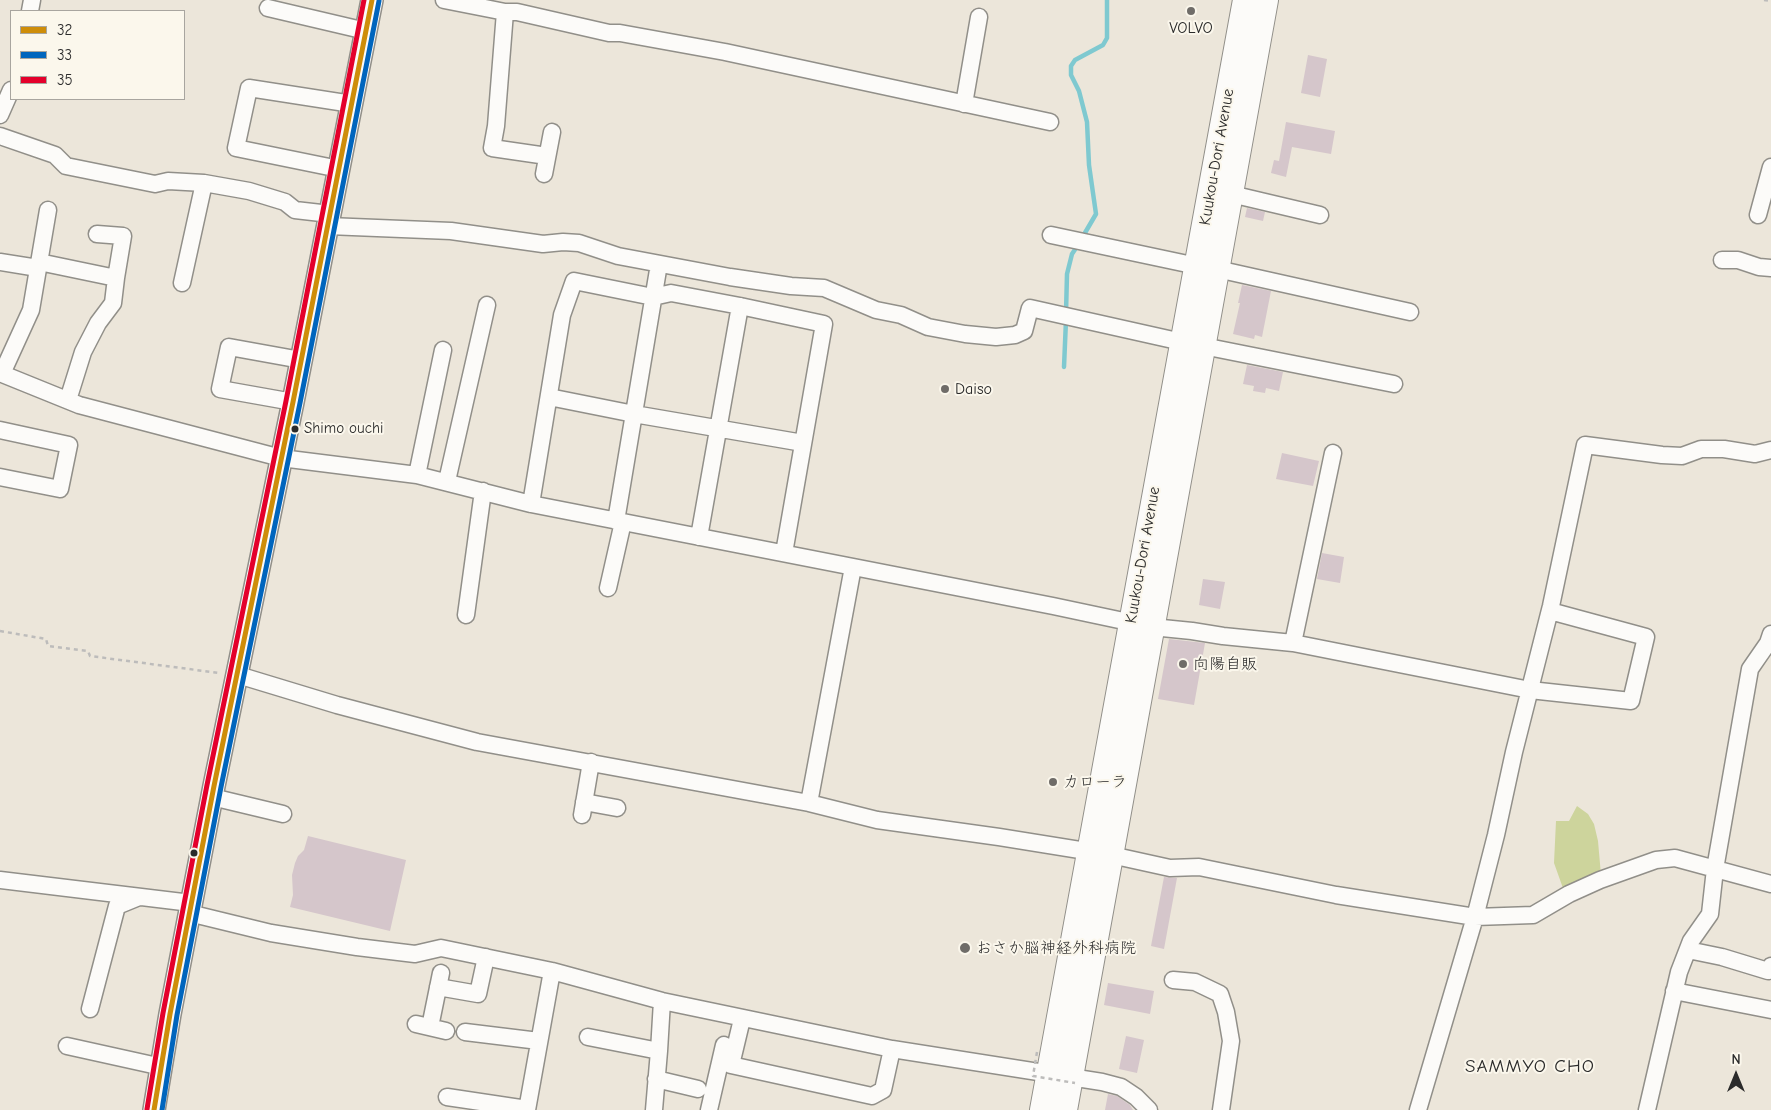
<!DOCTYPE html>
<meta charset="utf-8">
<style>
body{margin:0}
#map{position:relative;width:1771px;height:1110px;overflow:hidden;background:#ece6da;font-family:"Comic Neue",sans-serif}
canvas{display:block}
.legend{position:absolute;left:10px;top:10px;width:175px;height:90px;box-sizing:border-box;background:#fbf7ec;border:1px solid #a8a59f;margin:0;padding:6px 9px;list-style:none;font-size:15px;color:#2b2b2b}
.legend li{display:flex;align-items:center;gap:10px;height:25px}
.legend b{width:25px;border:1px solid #a8a59f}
.north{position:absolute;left:1711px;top:1050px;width:50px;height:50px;-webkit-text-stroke:4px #fbf7ec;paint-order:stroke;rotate:0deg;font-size:14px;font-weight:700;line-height:20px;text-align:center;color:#2b2b2b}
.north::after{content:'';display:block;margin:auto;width:18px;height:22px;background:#2b2b2b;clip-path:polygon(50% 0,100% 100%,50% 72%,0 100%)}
</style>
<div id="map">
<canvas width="1771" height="1110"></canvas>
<ul class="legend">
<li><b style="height:6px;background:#ce8d09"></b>32</li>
<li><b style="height:6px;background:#0065bd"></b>33</li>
<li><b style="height:6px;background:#e4002b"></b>35</li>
</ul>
<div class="north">N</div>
</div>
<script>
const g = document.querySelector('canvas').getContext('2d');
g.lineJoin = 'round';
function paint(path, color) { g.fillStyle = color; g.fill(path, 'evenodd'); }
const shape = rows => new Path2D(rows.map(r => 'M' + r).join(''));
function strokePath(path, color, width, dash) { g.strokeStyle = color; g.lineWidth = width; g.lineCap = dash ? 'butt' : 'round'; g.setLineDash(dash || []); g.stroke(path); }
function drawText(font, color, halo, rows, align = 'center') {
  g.font = font + ' "Comic Neue","Klee One",sans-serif'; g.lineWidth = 4; g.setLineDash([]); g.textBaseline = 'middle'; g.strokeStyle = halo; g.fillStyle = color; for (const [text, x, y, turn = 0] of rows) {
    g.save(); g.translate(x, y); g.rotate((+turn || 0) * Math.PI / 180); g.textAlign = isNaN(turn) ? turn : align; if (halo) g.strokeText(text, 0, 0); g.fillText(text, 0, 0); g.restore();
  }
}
paint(shape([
 [1577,806,1588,814,1594,824,1598,841,1601,875,1564,891,1554,863,1556,821,1569,821]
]), '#cdd49c');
strokePath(shape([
 [1082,238,1096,214,1089,165,1087,122,1079,91,1071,75,1071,66,1075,60,1103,45,1107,38,1107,0],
 [1066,313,1067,274,1072,254,1078,245],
 [1064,367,1066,320]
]), '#7fc9d0', 4.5);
paint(shape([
 [1308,55,1327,59,1320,97,1301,93],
 [1286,122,1335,131,1331,154,1292,147,1286,177,1271,173,1274,160,1279,161],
 [1247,208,1265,212,1263,221,1245,217],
 [1242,285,1271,291,1262,337,1255,335,1254,339,1233,334,1240,303,1238,303],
 [1247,365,1283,372,1279,391,1266,388,1265,393,1253,391,1254,386,1243,384],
 [1282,453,1319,461,1313,486,1276,479],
 [1322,553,1344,557,1340,583,1317,579],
 [1203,579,1225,582,1220,609,1199,605],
 [1169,639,1205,643,1194,705,1158,699],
 [308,836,406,860,390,931,290,907,293,895,292,875,295,863,298,856,304,850],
 [1164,877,1177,878,1164,949,1151,946],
 [1108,983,1154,991,1150,1014,1104,1005],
 [1126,1036,1144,1040,1137,1073,1119,1069],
 [1108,1094,1117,1096,1130,1105,1133,1110,1105,1110]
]), '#d5c6cb');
const minor = shape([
 [444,0,505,12,496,126,492,148,547,156],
 [268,8,366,31],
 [30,11,32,0],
 [505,12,517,12,609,33,620,33,725,52,1050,122],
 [964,104,979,17],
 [0,115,11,90],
 [0,136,55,155,66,166,155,184,168,181,204,183,249,191,285,202,295,210,330,214],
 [339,169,236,148,249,88,352,104],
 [544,174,552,132],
 [1231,194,1320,215],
 [1758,215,1771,167],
 [328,226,451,231,543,244,563,242,579,243,618,256,730,277,791,286,824,288,876,310,901,315,928,327,965,334,996,337,1015,335,1024,331,1030,308,1182,342],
 [1051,235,1197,266],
 [1722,260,1738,260,1759,267,1771,268],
 [0,262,38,268],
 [39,262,116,278],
 [1217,269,1410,312],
 [182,283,204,183],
 [1203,346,1394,384],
 [5,367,31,310,48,210],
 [0,373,79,405,281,458,417,475,531,504,1053,606,1152,627,1192,631,1223,636,1293,643,1530,690,1631,701,1646,637,1550,611],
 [549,397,634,414,803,443],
 [68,400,83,352,98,323,113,303,116,278,123,236,97,234],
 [293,402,220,389,229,347,301,360],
 [0,430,69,445,60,489,0,477],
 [417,475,443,350],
 [447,481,487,305],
 [531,504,562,315,574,281,653,297,671,293,740,306,824,324,784,553],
 [616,521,659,264],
 [699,537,740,306],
 [608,588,623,522],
 [466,615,483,491],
 [1293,643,1333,453],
 [238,675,337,705,477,742,809,803,877,820,999,837,1111,855,1170,868,1199,867,1336,895,1475,917,1533,915,1569,894,1600,880,1656,860,1675,858,1771,884],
 [212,797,283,814],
 [584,802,617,808],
 [809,803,853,567],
 [582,815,591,762],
 [0,880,191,903],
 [189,913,271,933,357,947,415,954,441,948,552,971,662,1001,892,1049,1102,1082,1121,1087,1136,1097,1149,1110],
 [1688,950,1722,957,1768,971,1771,966],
 [1173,980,1195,982,1220,994,1226,1012,1231,1041,1221,1110],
 [438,987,478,994,486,957],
 [1674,991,1771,1010],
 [90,1009,117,906,139,897],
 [742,1019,731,1065,872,1096,883,1090,892,1049],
 [416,1024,446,1031],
 [430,1027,441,973],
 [465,1032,539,1041],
 [588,1037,659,1051],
 [67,1046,162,1067],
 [656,1079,698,1089],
 [447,1097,527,1109],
 [527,1110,552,971],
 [654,1110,659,1051,662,1001],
 [709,1110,724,1045],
 [1418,1110,1475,917,1496,835,1514,752,1551,606,1585,445,1662,455,1682,456,1701,449,1724,449,1755,454,1771,450],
 [1647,1110,1679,972,1691,941,1710,914,1715,869,1750,669,1768,643,1771,634]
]);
const major = shape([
 [154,1110,170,1014,214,786,293,402,372,0]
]);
const highway = shape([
 [1042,1110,1245,0],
 [1065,1110,1266,0]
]);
strokePath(minor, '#918f89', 19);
strokePath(major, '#918f89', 24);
strokePath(highway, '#918f89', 26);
strokePath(shape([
 [1764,0,1771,1],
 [0,631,46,639,48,646,88,651,90,656,219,673]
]), '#bdbcbb', 2.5, [4, 4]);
strokePath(minor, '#fcfbf9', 16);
strokePath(major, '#fcfbf9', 21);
strokePath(highway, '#fcfbf9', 24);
strokePath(shape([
 [1037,1052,1033,1076,1075,1083]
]), '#bdbcbb', 2.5, [4, 4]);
strokePath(shape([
 [154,1110,170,1014,214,786,293,402,372,0]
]), '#ce8d09', 5);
strokePath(shape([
 [162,1110,177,1015,221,787,300,403,379,1]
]), '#0065bd', 5);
strokePath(shape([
 [147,1109,163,1013,207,785,286,401,364,0]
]), '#e4002b', 5);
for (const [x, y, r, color] of [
 [1191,11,5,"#6f6c68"],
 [945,389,5,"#6f6c68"],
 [295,429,4.5,"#2b2b2b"],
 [1183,664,5,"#6f6c68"],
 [1053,782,5,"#6f6c68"],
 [194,853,4.5,"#2b2b2b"],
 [965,948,6,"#6f6c68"]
]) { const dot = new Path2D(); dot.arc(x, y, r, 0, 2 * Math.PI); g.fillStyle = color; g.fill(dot); strokePath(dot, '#fbf7ec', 2); }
drawText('15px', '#2b2b2b', '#fbf7ec', [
 ["Shimo ouchi",304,429]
], 'left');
drawText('16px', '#2b2b2b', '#fbf7ec', [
 ["VOLVO",1191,28,"center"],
 ["Daiso",955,389],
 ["向陽自販",1193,664],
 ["カローラ",1063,782],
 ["おさか脳神経外科病院",976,948]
], 'left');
drawText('16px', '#2b2b2b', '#fbf7ec', [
 ["Kuukou-Dori Avenue",1217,157,-80],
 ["Kuukou-Dori Avenue",1143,555,-80]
]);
g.letterSpacing = '1px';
drawText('19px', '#2b2b2b', '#fbf7ec', [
 ["SAMMYO CHO",1530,1067]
]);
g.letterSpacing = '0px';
</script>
